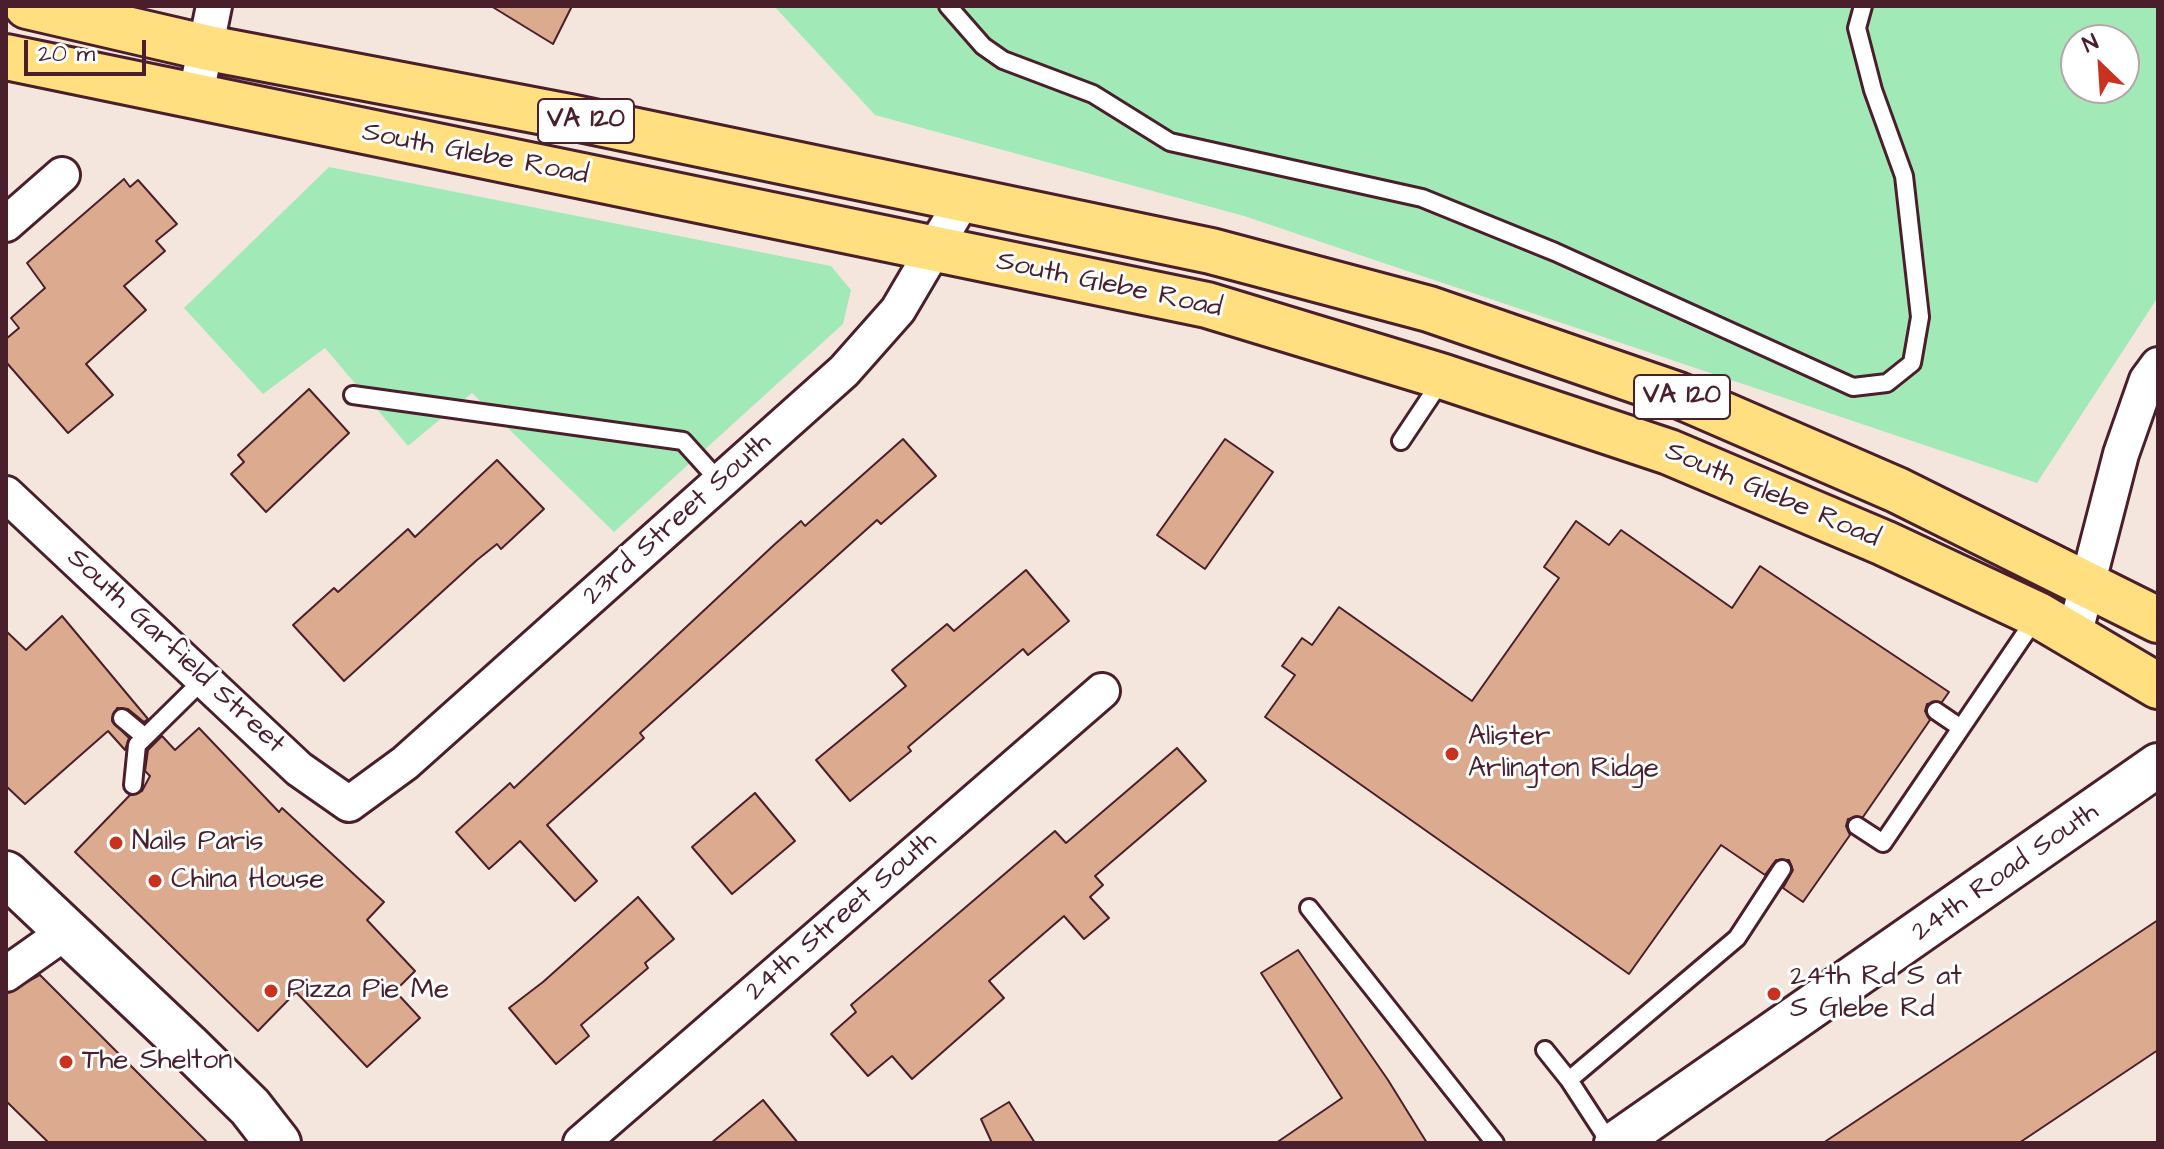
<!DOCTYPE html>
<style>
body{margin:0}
#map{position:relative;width:2164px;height:1149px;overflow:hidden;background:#f4e6dd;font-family:"Architects Daughter",sans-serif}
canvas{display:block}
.frame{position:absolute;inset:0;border:8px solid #4a1f2b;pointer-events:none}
.north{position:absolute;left:2060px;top:24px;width:80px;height:80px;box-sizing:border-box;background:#fff;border:2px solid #b7a5aa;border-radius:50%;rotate:335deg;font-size:22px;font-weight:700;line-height:32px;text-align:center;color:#4a1f2b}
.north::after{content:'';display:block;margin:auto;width:28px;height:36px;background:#c8321e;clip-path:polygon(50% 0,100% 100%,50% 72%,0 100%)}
.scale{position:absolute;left:24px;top:40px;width:122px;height:36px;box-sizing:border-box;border:4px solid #4a1f2b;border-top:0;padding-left:10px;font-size:24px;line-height:28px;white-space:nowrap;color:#4a1f2b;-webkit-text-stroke:6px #fff;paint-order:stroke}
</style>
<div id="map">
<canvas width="2164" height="1149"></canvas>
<div class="frame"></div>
<div class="north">N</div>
<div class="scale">20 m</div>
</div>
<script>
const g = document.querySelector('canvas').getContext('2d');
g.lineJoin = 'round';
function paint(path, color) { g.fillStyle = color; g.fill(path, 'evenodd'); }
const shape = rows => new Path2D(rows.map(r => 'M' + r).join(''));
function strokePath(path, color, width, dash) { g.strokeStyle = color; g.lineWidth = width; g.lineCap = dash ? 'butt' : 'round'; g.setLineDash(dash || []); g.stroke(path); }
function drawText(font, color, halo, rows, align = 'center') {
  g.font = font + ' "Architects Daughter",sans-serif'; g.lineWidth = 6; g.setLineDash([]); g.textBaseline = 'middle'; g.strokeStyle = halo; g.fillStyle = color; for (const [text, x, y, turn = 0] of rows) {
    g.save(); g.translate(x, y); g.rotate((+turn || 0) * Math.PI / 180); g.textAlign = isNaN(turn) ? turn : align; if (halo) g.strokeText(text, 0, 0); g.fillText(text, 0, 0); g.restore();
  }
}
paint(shape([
 [774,6,2158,6,2158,297,2037,483,1244,216,875,115],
 [2076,40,2124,40,2124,88,2076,88],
 [329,167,831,266,851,290,843,324,614,532,472,393,408,446,325,348,263,394,184,308]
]), '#a1eab8');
const building = shape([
 [491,6,572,6,553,44,491,6],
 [124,179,130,187,138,180,177,224,156,241,165,251,124,286,146,310,86,364,113,395,68,433,6,362,6,339,19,328,11,318,45,288,27,263,124,179],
 [309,389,349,433,266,512,231,474,244,462,238,455,309,389],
 [903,439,936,476,881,524,877,520,640,733,644,738,547,825,597,881,575,901,520,841,489,869,456,832,510,783,514,788,775,544,801,521,805,526,903,439],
 [1225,439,1273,472,1205,569,1157,535,1225,439],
 [497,460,544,509,501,549,497,544,477,560,344,681,293,625,334,588,338,592,408,529,415,537,497,460],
 [1576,521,1609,545,1621,530,1732,608,1760,566,1949,692,1942,702,1927,704,1925,711,1930,720,1863,817,1848,819,1846,826,1850,835,1803,902,1783,888,1793,870,1789,860,1776,860,1765,875,1721,845,1629,974,1265,717,1295,675,1282,666,1302,638,1312,645,1339,607,1472,701,1559,578,1544,567,1576,521],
 [1026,570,1069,621,1028,655,1023,649,908,747,911,751,850,801,816,760,906,686,892,670,947,624,954,631,1026,570],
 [62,616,148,719,144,722,128,709,117,708,112,721,129,738,125,750,108,731,25,804,6,786,6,631,26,650,62,616],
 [199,728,279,812,282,808,384,902,367,920,415,971,395,991,420,1018,367,1067,296,992,258,1031,75,852,130,795,142,791,150,776,145,771,148,750,162,736,175,750,199,728],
 [1177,748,1206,781,1095,876,1103,885,1090,897,1109,918,1084,939,1064,916,989,981,1004,998,912,1079,892,1056,868,1076,831,1034,856,1012,851,1005,1055,831,1066,843,1177,748],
 [755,793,795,841,732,894,692,847,755,793],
 [638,897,674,939,645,963,648,968,581,1025,589,1036,556,1064,509,1008,543,982,638,897],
 [2158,920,2158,1050,2019,1143,1823,1143,2158,920],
 [1298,950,1388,1080,1427,1143,1276,1143,1342,1098,1261,973,1298,950],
 [40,975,208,1143,49,1143,6,1101,6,994,40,975],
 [763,1100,798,1143,711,1143,763,1100],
 [1009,1102,1035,1143,992,1143,981,1119,1009,1102]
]);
paint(building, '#dcaa8f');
strokePath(building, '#4a1f2b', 2);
const service = shape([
 [948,6,983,46,1003,60,1093,94,1170,142,1422,198,1555,252,1853,387,1887,383,1912,363,1920,317,1904,176,1873,90,1857,28,1863,6],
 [353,395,683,441,720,482],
 [1401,441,1443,378],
 [1936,711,1961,728],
 [122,718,145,737],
 [133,785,137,745,204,679],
 [1857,826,1883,843,2037,616],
 [1309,908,1495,1143],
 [1545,1050,1569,1080],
 [1610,1143,1569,1080,1737,938,1782,869]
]);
const minor = shape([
 [195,99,214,6],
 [6,224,62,175],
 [6,494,299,769,349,804,405,763,844,371,898,310,964,198],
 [2074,636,2121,454,2147,380,2158,365],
 [6,974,67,931],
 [581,1143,1102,691]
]);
const tertiary = shape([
 [1616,1143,2158,765]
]);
const secondary = shape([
 [6,874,189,1047,250,1107,278,1143]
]);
const primary = shape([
 [27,6,208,48,570,117,1211,251,1429,309,1678,395,1897,490,2158,620],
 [6,57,1207,305,1444,377,1669,452,1884,543,2038,615,2158,686]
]);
strokePath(service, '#4a1f2b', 22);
strokePath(minor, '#4a1f2b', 40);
strokePath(tertiary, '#4a1f2b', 48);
strokePath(secondary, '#4a1f2b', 50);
strokePath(primary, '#4a1f2b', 50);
strokePath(service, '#fff', 16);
strokePath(minor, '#fff', 34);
strokePath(tertiary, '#fff', 42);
strokePath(secondary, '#fff', 44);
strokePath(primary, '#ffdf80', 44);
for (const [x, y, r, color] of [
 [1452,754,8,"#c8321e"],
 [116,843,8,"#c8321e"],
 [155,881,8,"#c8321e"],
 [271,991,8,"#c8321e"],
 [1774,994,8,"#c8321e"],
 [66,1062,8,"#c8321e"]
]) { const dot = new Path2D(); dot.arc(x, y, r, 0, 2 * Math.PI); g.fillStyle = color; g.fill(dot); strokePath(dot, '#fff', 3); }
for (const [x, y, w] of [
 [586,121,96],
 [1682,397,96]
]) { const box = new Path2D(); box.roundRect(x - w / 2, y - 22, w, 44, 6); g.fillStyle = '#fff'; g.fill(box); strokePath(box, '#4a1f2b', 2); }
drawText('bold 26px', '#4a1f2b', null, [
 ["VA 120",586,121],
 ["VA 120",1682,397]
]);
drawText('28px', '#4a1f2b', '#fff', [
 ["South Glebe Road",475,155,11],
 ["South Glebe Road",1109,286,12],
 ["South Glebe Road",1772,496,23],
 ["23rd Street South",678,520,-42],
 ["South Garfield Street",175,652,43],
 ["24th Road South",2006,873,-35],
 ["24th Street South",842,917,-41]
]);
drawText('28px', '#4a1f2b', '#fff', [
 ["Alister",1468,738],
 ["Arlington Ridge",1468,770],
 ["Nails Paris",132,843],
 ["China House",171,881],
 ["24th Rd S at",1790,978],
 ["S Glebe Rd",1790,1010],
 ["Pizza Pie Me",287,991],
 ["The Shelton",82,1062]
], 'left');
</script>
